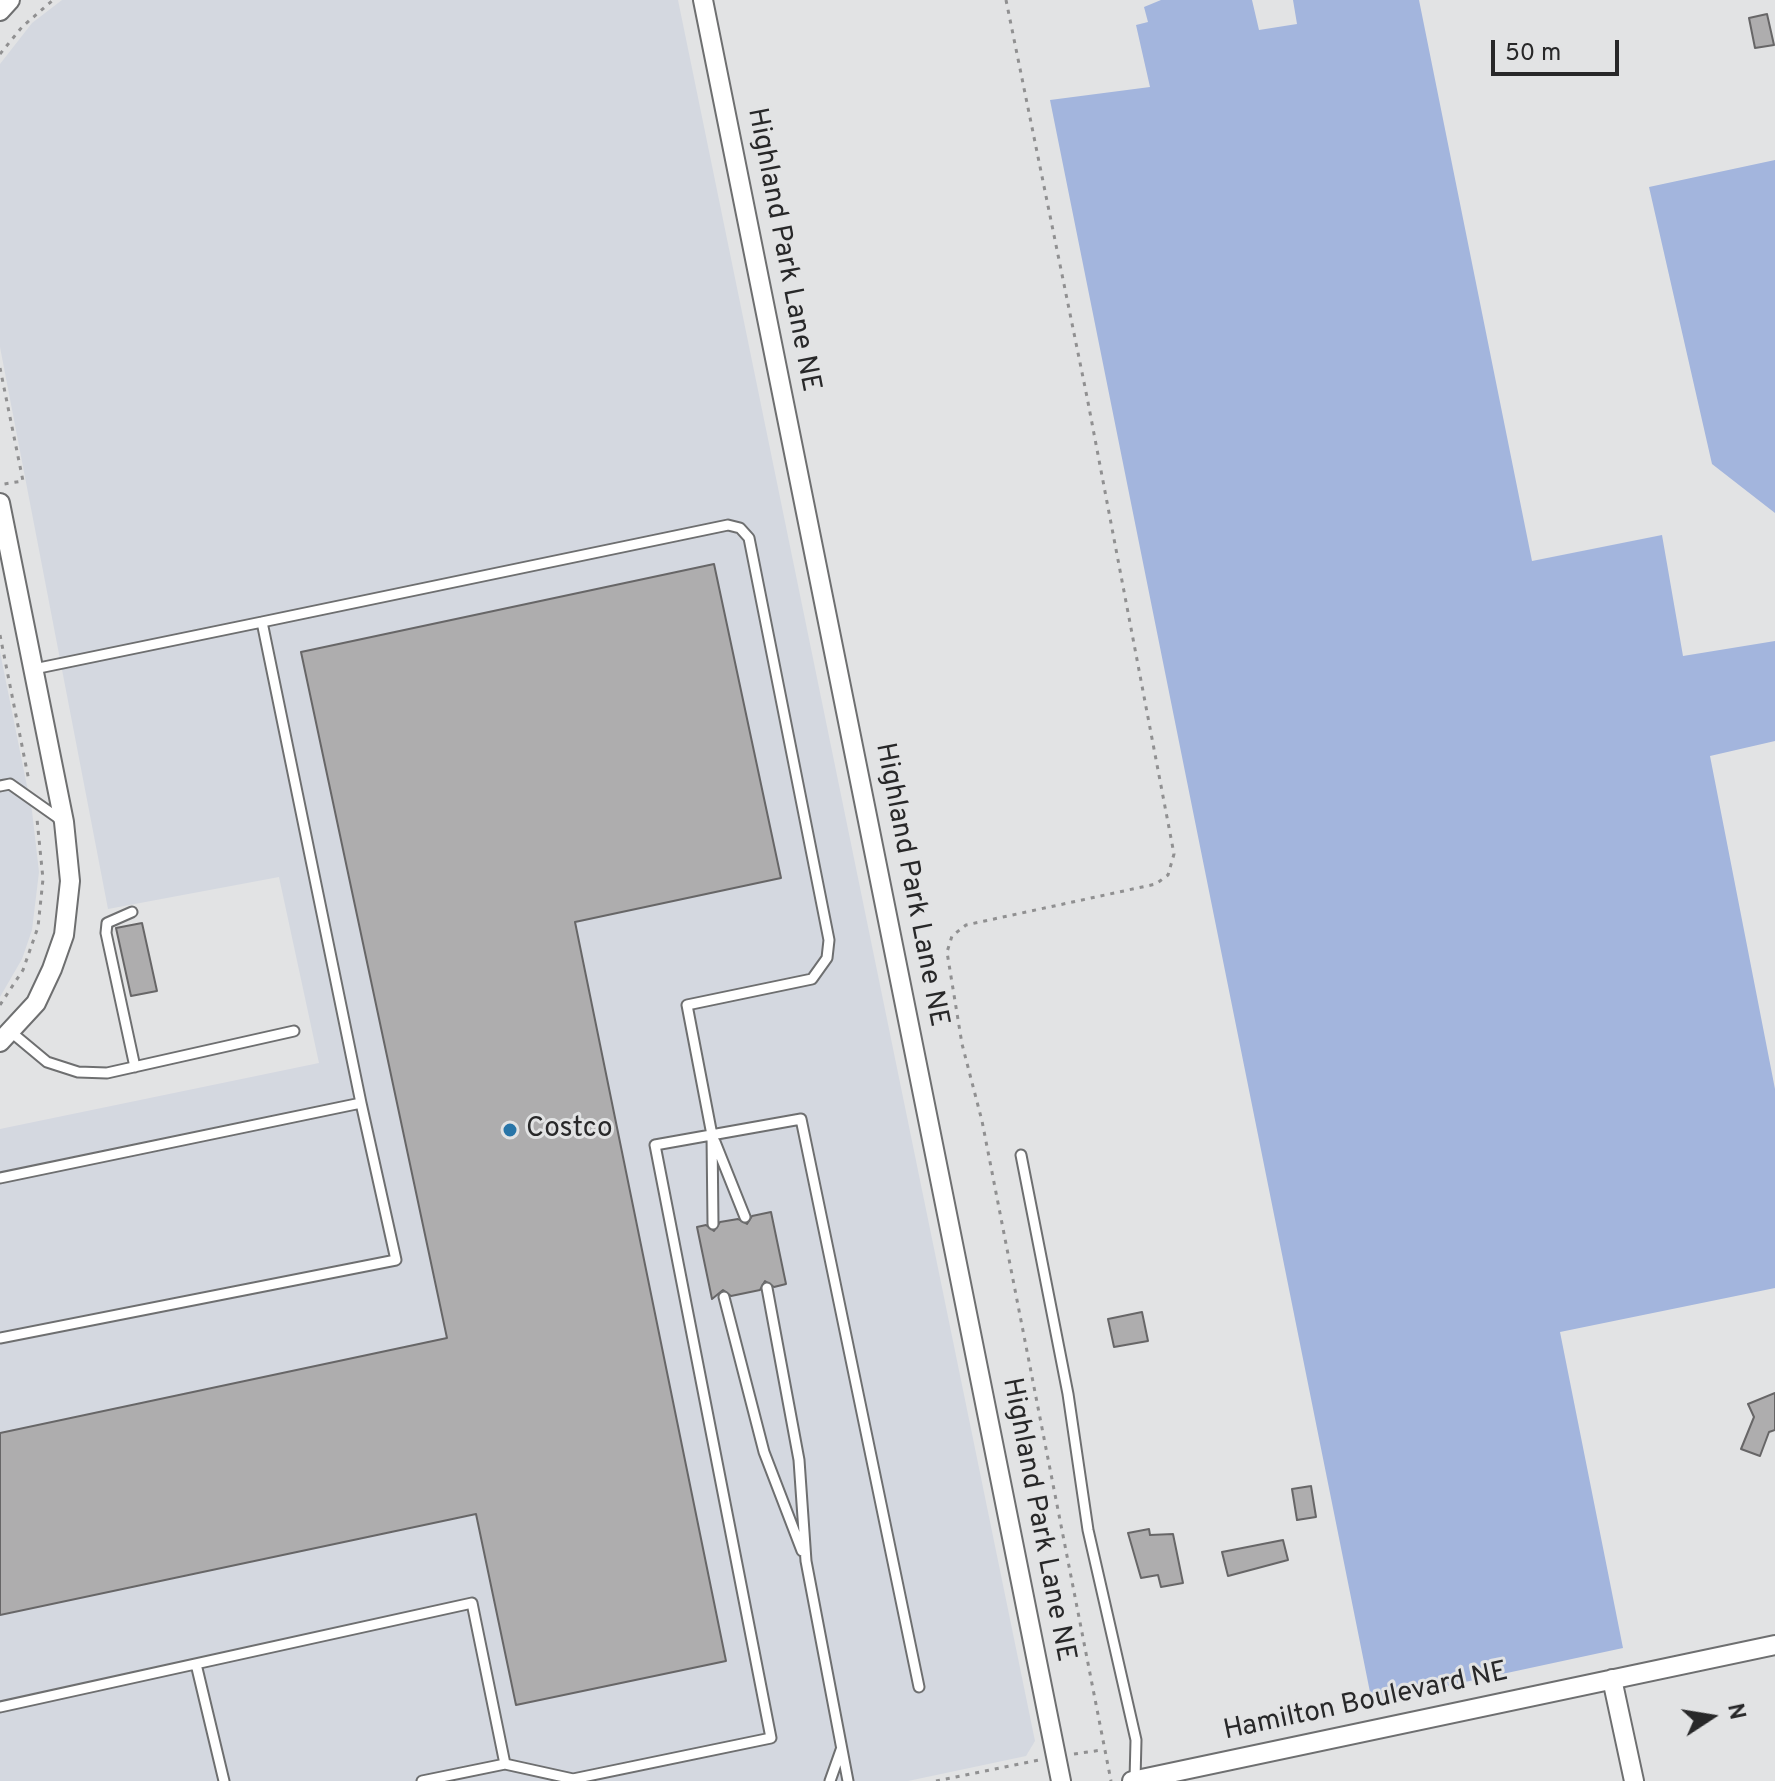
<!DOCTYPE html>
<style>
body{margin:0}
#map{position:relative;width:1775px;height:1781px;overflow:hidden;background:#e2e3e4;font-family:Overpass,sans-serif}
canvas{display:block}
.north{position:absolute;left:1671px;top:1677px;width:80px;height:80px;-webkit-text-stroke:6px #e2e3e4;paint-order:stroke;rotate:78deg;font-size:22px;font-weight:700;line-height:32px;text-align:center;color:#282829}
.north::after{content:'';display:block;margin:auto;width:28px;height:36px;background:#282829;clip-path:polygon(50% 0,100% 100%,50% 72%,0 100%)}
.scale{position:absolute;left:1491px;top:40px;width:128px;height:36px;box-sizing:border-box;border:4px solid #282829;border-top:0;padding-left:10px;font-size:24px;line-height:28px;white-space:nowrap;color:#282829;-webkit-text-stroke:6px #e2e3e4;paint-order:stroke}
</style>
<div id="map">
<canvas width="1775" height="1781"></canvas>
<div class="north">N</div>
<div class="scale">50 m</div>
</div>
<script>
const g = document.querySelector('canvas').getContext('2d');
g.lineJoin = 'round';
function paint(path, color) { g.fillStyle = color; g.fill(path, 'evenodd'); }
const shape = rows => new Path2D(rows.map(r => 'M' + r).join(''));
function strokePath(path, color, width, dash) { g.strokeStyle = color; g.lineWidth = width; g.lineCap = dash ? 'butt' : 'round'; g.setLineDash(dash || []); g.stroke(path); }
function drawText(font, color, halo, rows, align = 'center') {
  g.font = font + ' Overpass,sans-serif'; g.lineWidth = 6; g.setLineDash([]); g.textBaseline = 'middle'; g.strokeStyle = halo; g.fillStyle = color; for (const [text, x, y, turn = 0] of rows) {
    g.save(); g.translate(x, y); g.rotate((+turn || 0) * Math.PI / 180); g.textAlign = isNaN(turn) ? turn : align; if (halo) g.strokeText(text, 0, 0); g.fillText(text, 0, 0); g.restore();
  }
}
paint(shape([
 [62,0,678,0,1035,1741,1026,1756,908,1781,0,1781,0,1129,319,1063,279,877,108,909,0,347,0,64,32,23],
 [0,652,32,811,39,872,32,930,22,959,0,997]
]), '#d4d8e0');
paint(shape([
 [1161,0,1252,0,1259,30,1297,24,1293,0,1419,0,1532,561,1662,535,1683,656,1775,641,1775,741,1710,756,1775,1089,1775,1288,1560,1332,1623,1648,1372,1702,1050,100,1150,87,1136,25,1148,22,1144,7],
 [1775,160,1775,513,1712,464,1649,187]
]), '#a3b5dd');
const building = shape([
 [1767,14,1774,45,1755,48,1749,18,1767,14],
 [714,564,781,878,575,922,726,1661,516,1705,476,1514,0,1615,0,1433,447,1338,301,652,714,564],
 [142,923,157,991,131,996,116,928,142,923],
 [771,1212,786,1284,774,1287,765,1281,760,1290,731,1296,723,1290,712,1299,697,1227,706,1225,714,1231,720,1222,738,1219,747,1224,752,1216,771,1212],
 [1142,1312,1148,1341,1114,1347,1108,1319,1142,1312],
 [1775,1393,1775,1430,1769,1432,1760,1456,1741,1449,1754,1417,1748,1404,1775,1393],
 [1311,1486,1316,1517,1297,1520,1292,1489,1311,1486],
 [1149,1529,1150,1535,1173,1534,1183,1583,1161,1587,1158,1575,1141,1578,1128,1533,1149,1529],
 [1283,1540,1288,1560,1228,1576,1222,1552,1283,1540]
]);
paint(building, '#aeadae');
strokePath(building, '#676667', 2);
const service = shape([
 [34,669,262,622],
 [0,786,10,784,61,820],
 [132,912,107,923,106,933,135,1067],
 [11,1032,47,1062,78,1072,107,1073,294,1031],
 [715,1142,745,1217],
 [1021,1155,1068,1394,1088,1530,1136,1740,1135,1780],
 [0,1178,361,1103,262,622,728,525,740,528,749,538,829,940,827,958,812,979,687,1005,712,1135,713,1224],
 [767,1288,799,1460,806,1561,848,1781],
 [724,1297,764,1452,802,1551],
 [0,1338,396,1260,361,1103],
 [196,1664,224,1781],
 [0,1707,472,1603,505,1764,573,1779,771,1738,655,1145,801,1119,919,1687],
 [422,1781,505,1764],
 [830,1781,841,1750]
]);
const minor = shape([
 [703,0,1061,1781],
 [0,11,10,0],
 [0,503,64,822,70,881,64,935,52,969,36,1003,0,1042],
 [1612,1679,1634,1781],
 [1132,1781,1775,1645]
]);
strokePath(service, '#6e6f70', 13);
strokePath(minor, '#6e6f70', 22);
strokePath(shape([
 [1006,0,1087,397,1174,854,1168,875,1156,884,966,925,952,936,947,952,962,1044,982,1121,1111,1781],
 [0,54,22,27,53,0],
 [0,368,23,481,4,484],
 [0,635,29,781],
 [0,1005,23,970,38,927,43,879,37,819],
 [1074,1754,1102,1750],
 [936,1781,1039,1760]
]), '#909091', 3, [4, 6]);
strokePath(service, '#fff', 9);
strokePath(minor, '#fff', 18);
for (const [x, y, r, color] of [
 [510,1130,8,"#2875a8"]
]) { const dot = new Path2D(); dot.arc(x, y, r, 0, 2 * Math.PI); g.fillStyle = color; g.fill(dot); strokePath(dot, '#e2e3e4', 3); }
drawText('28px', '#282829', '#e2e3e4', [
 ["Highland Park Lane NE",782,250,79],
 ["Highland Park Lane NE",910,885,79],
 ["Highland Park Lane NE",1037,1520,79],
 ["Hamilton Boulevard NE",1366,1703,-12]
]);
drawText('28px', '#282829', '#e2e3e4', [
 ["Costco",526,1130]
], 'left');
</script>
